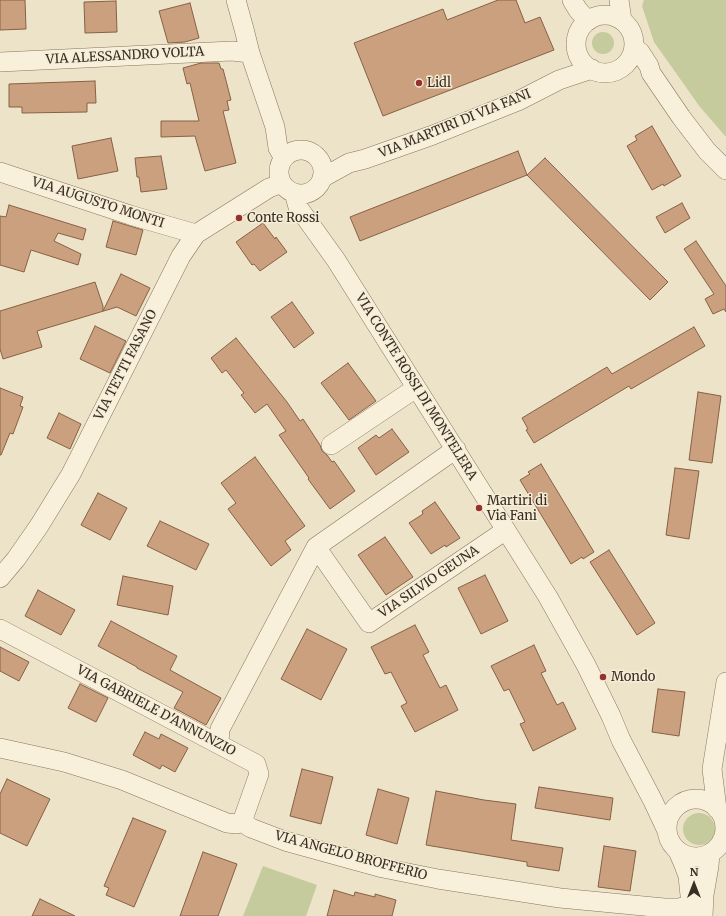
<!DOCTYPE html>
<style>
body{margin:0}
#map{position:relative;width:726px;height:916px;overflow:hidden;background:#ede3c8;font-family:Merriweather,serif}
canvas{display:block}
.north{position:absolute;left:674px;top:864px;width:40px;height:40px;-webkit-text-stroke:3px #f5edd7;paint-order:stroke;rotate:0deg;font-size:11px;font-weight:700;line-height:16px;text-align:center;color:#3a2d21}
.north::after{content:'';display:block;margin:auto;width:14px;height:18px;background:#3a2d21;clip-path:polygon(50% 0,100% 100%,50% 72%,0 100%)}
</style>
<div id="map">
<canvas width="726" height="916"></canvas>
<div class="north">N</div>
</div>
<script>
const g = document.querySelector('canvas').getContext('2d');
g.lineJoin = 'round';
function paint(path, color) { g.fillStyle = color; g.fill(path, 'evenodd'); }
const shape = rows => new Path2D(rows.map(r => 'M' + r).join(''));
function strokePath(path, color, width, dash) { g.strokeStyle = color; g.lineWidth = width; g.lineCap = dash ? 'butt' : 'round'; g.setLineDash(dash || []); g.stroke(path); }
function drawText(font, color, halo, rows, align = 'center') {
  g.font = font + ' Merriweather,serif'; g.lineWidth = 3; g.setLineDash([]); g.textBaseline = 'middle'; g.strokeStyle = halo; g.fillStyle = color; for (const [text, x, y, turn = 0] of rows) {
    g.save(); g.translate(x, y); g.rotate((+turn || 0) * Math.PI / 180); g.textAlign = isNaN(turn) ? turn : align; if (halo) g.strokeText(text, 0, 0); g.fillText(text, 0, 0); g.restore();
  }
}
paint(shape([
 [644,0,726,0,726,137,700,107,654,42,642,6],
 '592 43a11 11 0 1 1 22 0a11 11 0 1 1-22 0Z',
 '683 829a16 16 0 1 1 32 0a16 16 0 1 1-32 0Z',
 [263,866,317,885,306,916,243,916]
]), '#c5cb9c');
const building = shape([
 [0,0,25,0,26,29,0,30,0,0],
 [498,0,516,0,525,23,540,17,554,50,383,116,354,43,443,9,447,20,498,0],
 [116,1,117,32,85,33,84,2,116,1],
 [190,3,199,38,185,42,168,43,159,11,190,3],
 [201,63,219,63,221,69,223,69,231,100,227,101,229,110,223,111,236,163,205,171,195,136,161,137,161,121,199,121,190,83,187,84,183,68,201,63],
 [95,81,96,103,87,103,87,112,22,113,22,107,9,107,9,84,95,81],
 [652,126,681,176,664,186,663,184,652,190,627,146,637,140,635,136,652,126],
 [111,138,118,171,78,179,72,146,111,138],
 [518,151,527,175,360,241,350,217,518,151],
 [161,156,167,189,141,192,139,177,137,177,135,158,161,156],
 [545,158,668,282,650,300,527,175,545,158],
 [682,203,690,218,665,233,656,217,682,203],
 [9,205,86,229,83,240,58,233,54,241,81,254,78,265,31,250,24,272,0,265,0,216,6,217,9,205],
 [113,221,143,230,136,255,106,247,113,221],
 [263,223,275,239,276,237,287,252,260,271,254,264,252,265,236,242,263,223],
 [696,241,726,286,726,312,724,309,713,314,705,299,714,294,684,249,696,241],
 [121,274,150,288,136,316,117,307,37,331,42,347,3,359,0,349,0,311,95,282,103,306,103,311,121,274],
 [292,302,314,333,294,348,271,317,292,302],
 [95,326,126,341,110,373,80,359,95,326],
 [694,327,705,346,631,389,629,386,534,443,526,430,528,429,522,418,607,367,612,374,694,327],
 [236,338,287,402,300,421,303,419,320,445,322,451,327,455,332,462,334,461,355,491,330,509,308,479,309,478,279,435,286,431,267,404,255,413,241,395,244,393,226,370,222,373,211,358,236,338],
 [348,363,376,401,349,420,321,383,348,363],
 [0,388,23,397,20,406,23,407,13,434,10,433,1,455,0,455,0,388],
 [698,392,721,396,712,463,689,460,698,392],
 [59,413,81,424,70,449,47,438,59,413],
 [392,429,409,452,376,475,358,448,376,435,379,438,392,429],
 [255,457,305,526,285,541,291,550,271,566,228,509,236,503,221,483,255,457],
 [541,464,594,552,583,559,582,557,571,564,520,480,530,474,528,472,541,464],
 [675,468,699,471,689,539,666,535,675,468],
 [98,493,127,508,110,540,81,525,98,493],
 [435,502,460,538,446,547,445,545,431,554,409,523,423,514,422,511,435,502],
 [160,521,209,544,196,570,147,546,160,521],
 [385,537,413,577,386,595,358,555,385,537],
 [609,550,655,623,637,635,590,562,609,550],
 [485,575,508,621,481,634,458,588,485,575],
 [123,576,173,586,168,615,117,605,123,576],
 [38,590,75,610,61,635,25,616,38,590],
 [111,621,177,656,170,670,221,698,206,725,174,708,183,692,137,668,137,667,98,646,111,621],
 [415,625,429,652,423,655,440,688,446,685,458,710,415,732,401,706,407,703,391,672,385,674,371,647,415,625],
 [307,629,347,649,321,700,281,679,307,629],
 [534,645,546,671,541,673,557,705,563,702,576,729,533,751,520,724,525,722,509,689,504,691,491,666,534,645],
 [0,647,29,662,19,681,0,671,0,647],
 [80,684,108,698,96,722,68,708,80,684],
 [658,689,685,692,679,736,652,732,658,689],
 [145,732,159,739,161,734,188,748,175,772,162,765,160,769,133,755,145,732],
 [302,769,333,777,321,824,290,816,302,769],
 [7,779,50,799,27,846,0,833,0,794,7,779],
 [539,787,613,798,610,820,535,808,539,787],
 [378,789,409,798,397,844,366,835,378,789],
 [436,791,484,800,516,804,511,840,563,848,559,871,527,866,527,862,426,845,436,791],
 [133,818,166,831,134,907,106,895,109,888,104,886,133,818],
 [604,846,636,851,630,891,598,887,604,846],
 [203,852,237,864,218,916,180,916,203,852],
 [334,890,354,896,355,892,375,897,375,894,396,900,392,916,327,916,334,890],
 [40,899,75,916,32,916,40,899]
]);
paint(building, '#caa07f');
strokePath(building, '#876044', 1);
const minor = shape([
 [236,0,244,29,250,53,275,127,278,148,284,158],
 [572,0,578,10,588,21],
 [619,0,622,20],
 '576 44a29 29 0 1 1 58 0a29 29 0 1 1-58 0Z',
 [634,48,640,52,649,66,651,73,681,117,707,151,726,170],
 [0,62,232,51,250,53],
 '279 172a22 22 0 1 1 44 0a22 22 0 1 1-44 0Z',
 [0,172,130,215,196,234],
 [322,178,349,163,365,159,433,135,518,101,559,80,592,69],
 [294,193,298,207,336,260,548,597,586,665,611,716,621,740,653,801,667,831],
 [331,445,416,388],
 [316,547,369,623,506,530],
 [0,578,16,559,39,526,71,474,181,256,196,234,269,188,282,183],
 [0,629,256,764,259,774,242,822],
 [219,743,220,729,316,547,456,449],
 [0,748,64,762,122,780,227,823,237,824,242,822],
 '667 828a29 29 0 1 1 58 0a29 29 0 1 1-58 0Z',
 [717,809,712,769,726,682],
 [242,822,251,828,285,841,383,868,438,879,560,898,664,908,679,908,691,905],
 [678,851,684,865,688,876,691,905,698,916],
 [703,916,704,895,709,866,710,853]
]);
strokePath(minor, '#89755d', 20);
strokePath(minor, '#f8f0db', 19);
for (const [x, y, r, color] of [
 [419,83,4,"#96312f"],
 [239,218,4,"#96312f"],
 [479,508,4,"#96312f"],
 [603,677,4,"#96312f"]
]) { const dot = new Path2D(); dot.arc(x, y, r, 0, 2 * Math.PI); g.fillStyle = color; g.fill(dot); strokePath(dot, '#f5edd7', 1.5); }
drawText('13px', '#3a2d21', '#f5edd7', [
 ["VIA ALESSANDRO VOLTA",125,56,-3],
 ["VIA MARTIRI DI VIA FANI",455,124,-22],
 ["VIA AUGUSTO MONTI",98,203,18],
 ["VIA TETTI FASANO",126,365,-63],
 ["VIA CONTE ROSSI DI MONTELERA",416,387,58],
 ["VIA SILVIO GEUNA",429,582,-34],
 ["VIA GABRIELE D'ANNUNZIO",156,711,28],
 ["VIA ANGELO BROFFERIO",351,856,15]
]);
drawText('13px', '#3a2d21', '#f5edd7', [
 ["Lidl",427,83],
 ["Conte Rossi",247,218],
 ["Martiri di",487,501],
 ["Via Fani",487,516],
 ["Mondo",611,677]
], 'left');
</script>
